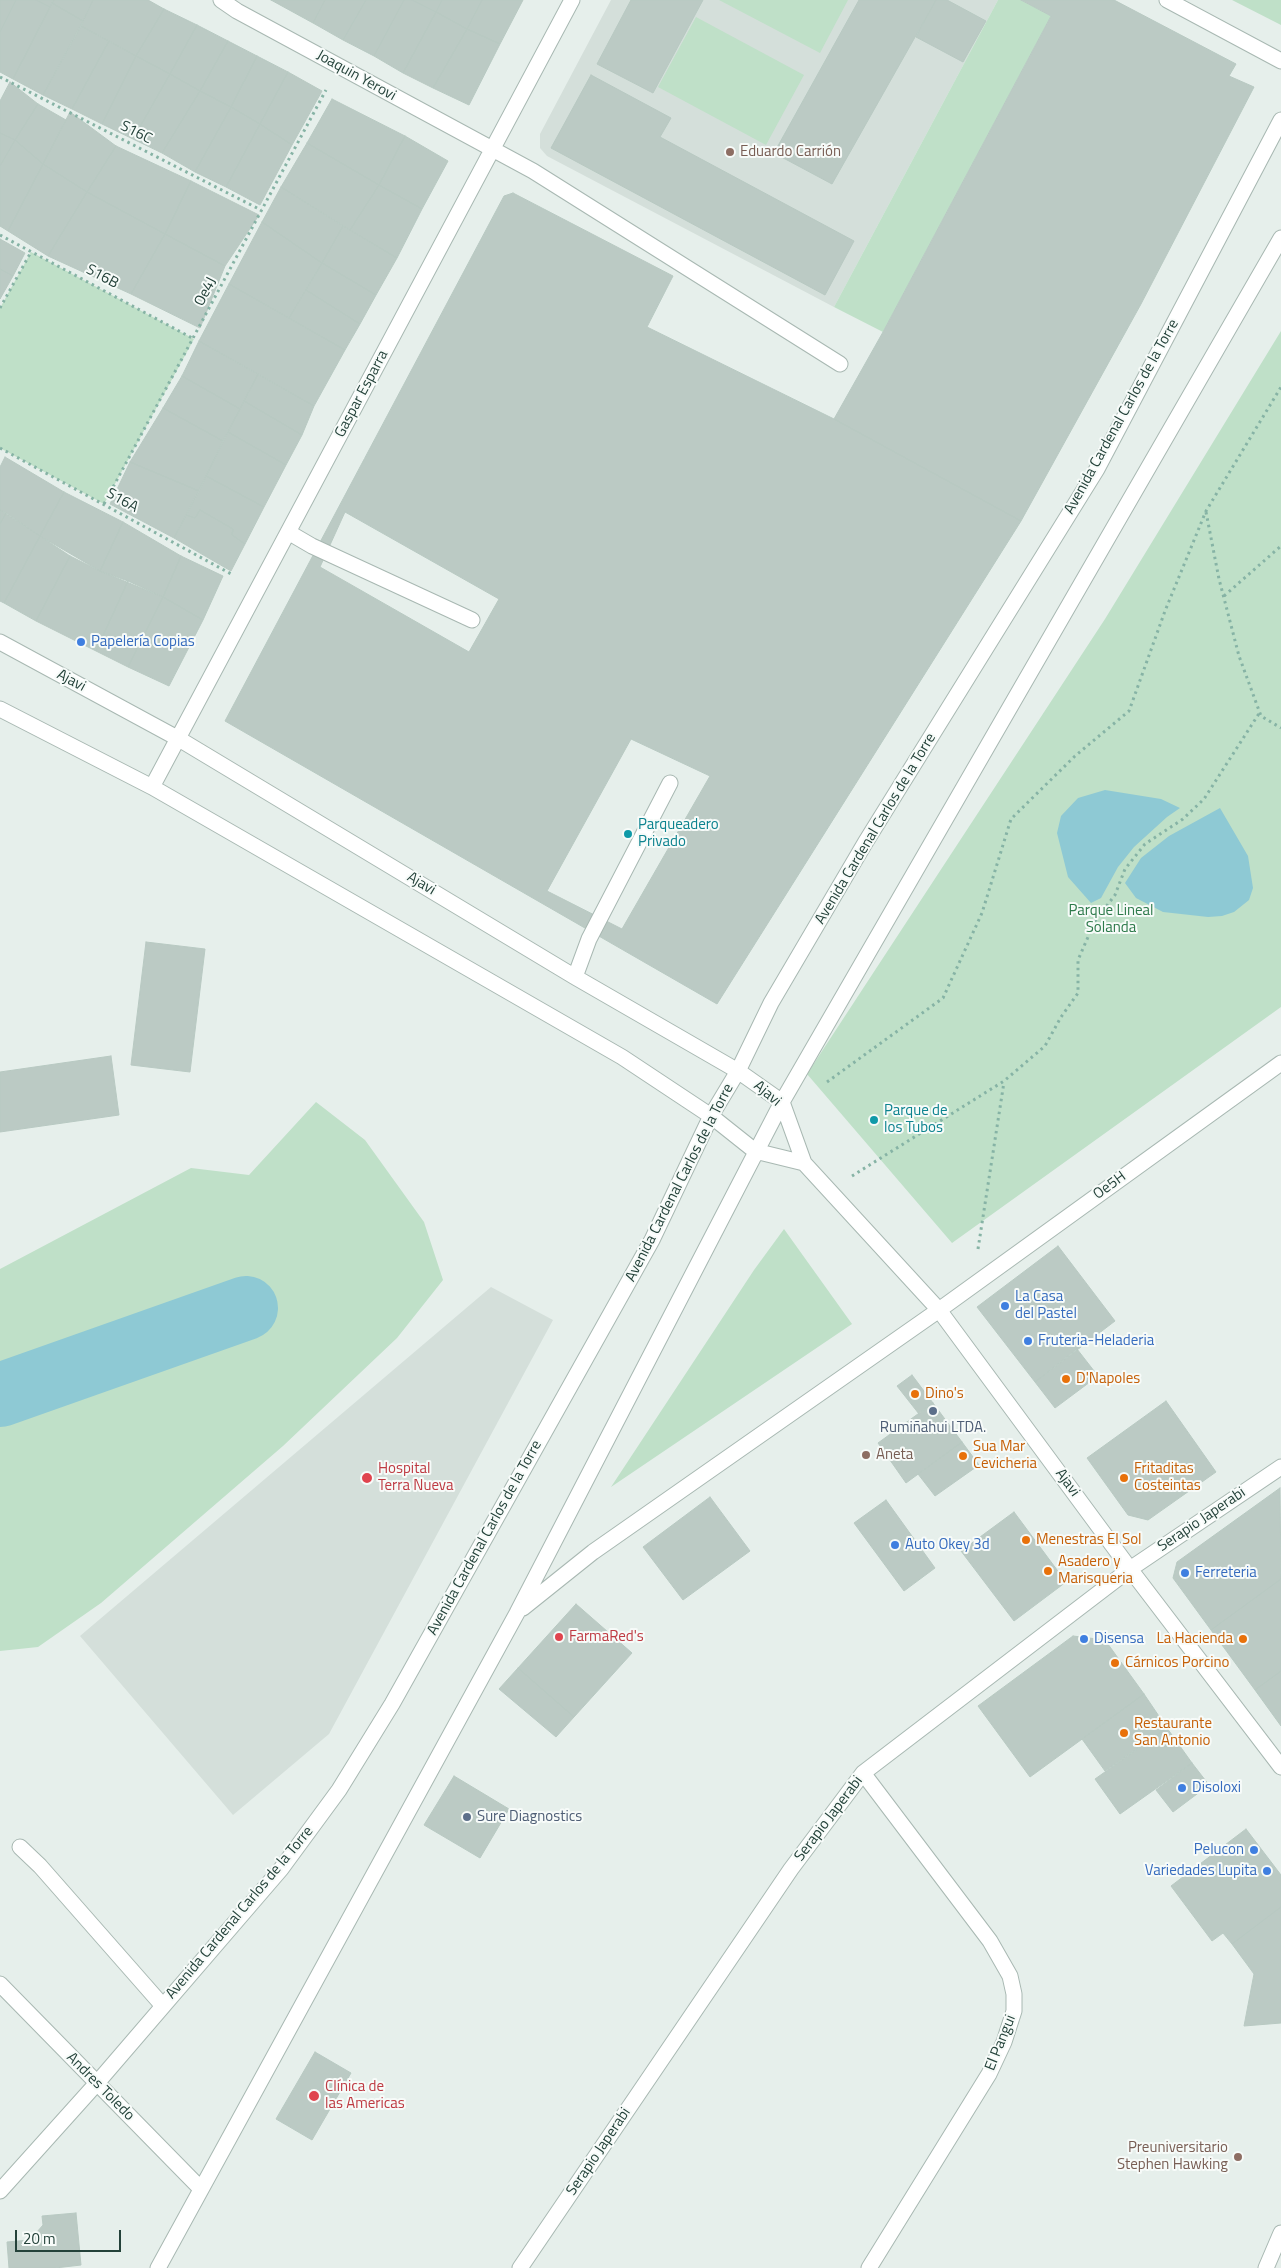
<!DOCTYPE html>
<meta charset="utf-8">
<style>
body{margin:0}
#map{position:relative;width:1281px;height:2268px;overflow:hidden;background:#e6efeb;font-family:"Titillium Web",sans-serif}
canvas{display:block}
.scale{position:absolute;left:15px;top:2230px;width:106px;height:22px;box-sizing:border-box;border:2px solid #24423a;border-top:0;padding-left:6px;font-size:15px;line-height:18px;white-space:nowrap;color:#24423a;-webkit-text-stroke:4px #f7fbf9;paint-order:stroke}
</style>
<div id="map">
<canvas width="1281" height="2268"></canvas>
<div class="scale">20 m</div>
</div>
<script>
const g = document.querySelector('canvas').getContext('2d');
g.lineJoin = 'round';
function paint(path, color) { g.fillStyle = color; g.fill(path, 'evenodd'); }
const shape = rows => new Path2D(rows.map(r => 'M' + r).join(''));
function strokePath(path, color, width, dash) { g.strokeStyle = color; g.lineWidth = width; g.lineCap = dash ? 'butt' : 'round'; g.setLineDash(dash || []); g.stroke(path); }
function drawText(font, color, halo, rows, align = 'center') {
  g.font = font + ' "Titillium Web",sans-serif'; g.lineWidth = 4; g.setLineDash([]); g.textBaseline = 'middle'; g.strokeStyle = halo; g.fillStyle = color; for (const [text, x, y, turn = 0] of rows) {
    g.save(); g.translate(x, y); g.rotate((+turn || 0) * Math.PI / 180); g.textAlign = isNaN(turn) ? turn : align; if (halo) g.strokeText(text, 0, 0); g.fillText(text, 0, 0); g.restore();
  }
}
paint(shape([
 [611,0,998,0,834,307,547,156,540,148,540,134],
 [491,1287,553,1320,329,1734,233,1815,80,1636]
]), '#d4dfda');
paint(shape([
 [719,0,848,0,820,53],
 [998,0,1021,0,1051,16,883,332,834,307],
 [1232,0,1281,0,1281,25],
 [696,17,804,75,766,145,658,87],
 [31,252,194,339,104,504,0,448,0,308],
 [1281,331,1281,1007,952,1243,807,1074,1105,619],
 [316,1102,365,1140,424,1222,443,1280,397,1338,283,1446,101,1603,38,1647,0,1651,0,1269,191,1168,249,1175],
 [784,1229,852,1324,611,1487,754,1270]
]), '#bfe0c8');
paint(shape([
 [1105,790,1161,799,1180,808,1167,817,1134,847,1118,867,1101,898,1091,903,1068,877,1057,833,1061,816,1078,798],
 [1220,808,1248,856,1253,888,1249,900,1234,912,1222,916,1208,917,1163,912,1136,898,1125,883,1141,858,1169,836]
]), '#8ec9d4');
strokePath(shape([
 [0,1395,246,1308]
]), '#8ec9d4', 64);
const building = shape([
 [0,0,16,0,0,32,0,0],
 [16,0,36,0,50,7,13,79,0,72,0,32,16,0],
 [36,0,54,0,50,7,36,0],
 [54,0,93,0,83,21,52,3,54,0],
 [93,0,148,0,164,9,136,56,81,26,93,0],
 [271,0,325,0,313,23,271,0],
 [325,0,366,0,343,40,313,23,325,0],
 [366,0,404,0,374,56,343,40,366,0],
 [404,0,412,0,436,12,403,73,374,56,404,0],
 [412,0,442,0,436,12,412,0],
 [442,0,482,0,467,29,436,12,442,0],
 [482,0,523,0,500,44,467,29,482,0],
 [631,0,703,0,653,93,597,64,631,0],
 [859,0,936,0,832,184,774,153,859,0],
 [936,0,947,0,986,21,963,62,916,37,936,0],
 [1021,0,1114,0,1236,64,1229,76,1254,87,1141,304,1021,521,834,419,883,332,1051,16,1021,0],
 [52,3,83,21,43,95,13,79,52,3],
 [164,9,197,25,170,74,136,56,164,9],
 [436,12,467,29,433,88,403,73,436,12],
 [197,25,228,41,200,91,170,74,197,25],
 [81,26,109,41,72,109,43,95,81,26],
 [467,29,500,44,469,105,433,88,467,29],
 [109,41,136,56,102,124,72,109,109,41],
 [228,41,257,56,231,107,200,91,228,41],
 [136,56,170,74,133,139,102,124,136,56],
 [257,56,288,72,260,124,231,107,257,56],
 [288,72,322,91,292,145,260,124,288,72],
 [170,74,200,91,162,153,133,139,170,74],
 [591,75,671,118,660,137,854,241,825,295,551,148,591,75],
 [10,82,38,104,15,140,0,133,0,101,10,82],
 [200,91,231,107,195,172,162,153,200,91],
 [332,99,405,136,379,185,307,143,332,99],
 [38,104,66,120,43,164,15,140,38,104],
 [231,107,260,124,226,187,195,172,231,107],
 [70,112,116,146,87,192,43,164,70,112],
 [260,124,292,145,260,205,226,187,260,124],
 [0,133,15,140,0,166,0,133],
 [405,136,448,161,422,209,379,185,405,136],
 [15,140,43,164,8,231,0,226,0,166,15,140],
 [307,143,379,185,350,230,281,187,307,143],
 [116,146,191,181,165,234,87,192,116,146],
 [43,164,87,192,48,256,8,231,43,164],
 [191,181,259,215,225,266,165,234,191,181],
 [379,185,422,209,397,258,350,230,379,185],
 [281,187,343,226,322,263,262,222,281,187],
 [87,192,165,234,131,294,48,256,87,192],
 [513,193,673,276,647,327,834,419,1021,521,717,1004,225,721,504,196,513,193],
 [262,222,322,263,289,318,229,284,262,222],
 [343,226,397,258,376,295,322,263,343,226],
 [165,234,225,266,200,328,131,294,165,234],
 [0,239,25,253,13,276,0,269,0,239],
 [322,263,376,295,360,324,306,290,322,263],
 [0,269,13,276,0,299,0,269],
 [229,284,345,350,314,406,199,341,229,284],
 [306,290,360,324,345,350,289,318,306,290],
 [199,341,258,374,240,409,182,376,199,341],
 [258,374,314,406,302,435,244,401,258,374],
 [182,376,240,409,223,441,163,408,182,376],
 [244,401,302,435,286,465,228,432,244,401],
 [163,408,223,441,199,491,130,462,163,408],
 [228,432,286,465,264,507,206,476,228,432],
 [5,457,64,492,40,536,0,510,0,467,5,457],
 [130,462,199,491,174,538,110,504,130,462],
 [206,476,264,507,245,544,232,535,233,529,200,510,195,518,186,515,206,476],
 [64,492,123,522,100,571,40,536,64,492],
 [0,510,6,513,0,524,0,510],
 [200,510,233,529,232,535,245,544,231,571,174,538,186,515,195,518,200,510],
 [345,512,499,599,469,652,320,567,345,512],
 [6,513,40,536,4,603,0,601,0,524,6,513],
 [123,522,181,556,163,597,100,571,123,522],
 [40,536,70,556,36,621,4,603,40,536],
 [70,556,100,571,128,581,96,651,36,621,70,556],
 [181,556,223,576,203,620,163,597,181,556],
 [128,581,163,597,128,667,96,651,128,581],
 [163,597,203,620,169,686,128,667,163,597],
 [631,739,710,776,622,929,547,891,631,739],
 [146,942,205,949,190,1072,131,1065,146,942],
 [111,1056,119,1115,0,1132,0,1072,111,1056],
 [1058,1246,1115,1321,1035,1382,977,1307,1058,1246],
 [1077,1349,1098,1376,1055,1408,1035,1382,1077,1349],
 [912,1375,933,1403,919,1414,897,1386,912,1375],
 [1166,1401,1216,1472,1148,1520,1128,1515,1087,1458,1166,1401],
 [933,1403,962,1442,906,1483,878,1443,933,1403],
 [962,1442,979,1465,935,1496,918,1474,962,1442],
 [1280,1488,1281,1579,1211,1630,1173,1578,1177,1562,1280,1488],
 [710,1497,750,1551,683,1600,643,1547,710,1497],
 [886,1500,935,1568,904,1591,854,1523,886,1500],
 [1014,1512,1066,1582,1014,1621,961,1551,1014,1512],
 [1281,1579,1281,1671,1255,1690,1211,1630,1281,1579],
 [576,1604,632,1653,574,1717,518,1668,576,1604],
 [1073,1636,1105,1640,1144,1694,1030,1777,978,1706,1073,1636],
 [518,1668,574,1717,556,1737,499,1689,518,1668],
 [1281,1671,1281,1726,1255,1690,1281,1671],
 [1144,1694,1167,1728,1105,1771,1082,1739,1144,1694],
 [1167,1728,1192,1763,1120,1814,1095,1779,1167,1728],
 [1192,1763,1209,1785,1173,1812,1156,1790,1192,1763],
 [454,1776,509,1809,480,1858,424,1825,454,1776],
 [1246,1829,1281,1875,1281,1907,1232,1944,1223,1933,1212,1941,1171,1886,1246,1829],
 [1281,1907,1281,2023,1244,2026,1254,1974,1232,1944,1281,1907],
 [315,2052,351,2073,312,2140,276,2119,315,2052],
 [76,2213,81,2265,55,2268,9,2268,7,2242,30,2240,43,2225,42,2216,76,2213]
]);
paint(building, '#bbcac4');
strokePath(building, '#b8c9c2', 1);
const minor = shape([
 [221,0,237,11,533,171,840,364],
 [1167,0,1281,61],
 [288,532,312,546,472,620],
 [0,642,179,739,575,977,738,1071,782,1102,804,1163,939,1310,1130,1569,1281,1767],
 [0,709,152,787,622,1057,711,1116,755,1151,804,1163],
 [152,787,572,0],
 [575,977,589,939,670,783],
 [523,1608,593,1552,939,1310,1281,1063],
 [863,1773,990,1941,1010,1976,1014,1994,1014,2011,1004,2042,989,2074,869,2268],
 [20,1847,40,1866,163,2006],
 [0,1984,201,2189],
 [0,2191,97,2083,281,1869,339,1790,392,1704,652,1240,711,1116,738,1071,771,1003,865,843,1097,469,1281,120],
 [158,2268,517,1613,782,1102,1281,238],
 [520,2268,791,1869,863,1773,1130,1569,1281,1467],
 [1266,2268,1281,2233]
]);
strokePath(minor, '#a8b8b2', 17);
strokePath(shape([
 [0,77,261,210],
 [0,235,194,339],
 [0,308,31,252],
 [0,448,233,575],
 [104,504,326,90],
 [1206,512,1219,579,1239,656,1261,716,1281,728],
 [1224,596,1281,546],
 [827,1082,943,998,982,913,1011,819,1075,756,1129,711,1165,611,1206,511,1281,387],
 [852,1176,1004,1081,1045,1046,1061,1017,1078,993,1078,960,1095,921,1115,895,1125,869,1145,844,1183,819,1204,799,1260,712],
 [978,1249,1004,1082]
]), '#86b3a5', 3, [2.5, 4]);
strokePath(minor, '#fff', 15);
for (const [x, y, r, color] of [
 [730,152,5,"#8d6e63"],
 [81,642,5,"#3f7fe0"],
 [628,834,5,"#0f9aa8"],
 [874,1120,5,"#0f9aa8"],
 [1005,1306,5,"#3f7fe0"],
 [1028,1341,5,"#3f7fe0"],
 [1066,1379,5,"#e8710a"],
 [915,1394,5,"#e8710a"],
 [933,1411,5,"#5c6f8a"],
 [866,1455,5,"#8d6e63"],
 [963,1456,5,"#e8710a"],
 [367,1478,6,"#e0444e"],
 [1124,1478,5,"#e8710a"],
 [1026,1540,5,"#e8710a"],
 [895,1545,5,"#3f7fe0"],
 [1048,1571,5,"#e8710a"],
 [1185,1573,5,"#3f7fe0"],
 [559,1637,5,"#e0444e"],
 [1084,1639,5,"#3f7fe0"],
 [1243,1639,5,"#e8710a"],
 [1115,1663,5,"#e8710a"],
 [1124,1733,5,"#e8710a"],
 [1182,1788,5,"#3f7fe0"],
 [467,1817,5,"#5c6f8a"],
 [1254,1850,5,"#3f7fe0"],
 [1267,1871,5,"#3f7fe0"],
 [314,2096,6,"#e0444e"],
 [1238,2157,5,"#8d6e63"]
]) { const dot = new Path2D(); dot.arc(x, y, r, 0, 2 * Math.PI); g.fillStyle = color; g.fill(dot); strokePath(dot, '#f7fbf9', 2); }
drawText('15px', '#24423a', '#f7fbf9', [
 ["Joaquin Yerovi",356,76,29],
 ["S16C",136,133,27],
 ["S16B",102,277,28],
 ["Oe4J",206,292,-62],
 ["Gaspar Esparra",362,394,-62],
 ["Avenida Cardenal Carlos de la Torre",1122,417,-61],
 ["S16A",122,501,29],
 ["Ajavi",71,681,28],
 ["Avenida Cardenal Carlos de la Torre",876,829,-59],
 ["Ajavi",421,884,31],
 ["Ajavi",767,1094,40],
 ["Avenida Cardenal Carlos de la Torre",680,1183,-63],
 ["Oe5H",1110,1186,-36],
 ["Ajavi",1067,1483,54],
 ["Serapio Japerabi",1202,1520,-34],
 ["Avenida Cardenal Carlos de la Torre",485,1538,-61],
 ["Serapio Japerabi",829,1819,-53],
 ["Avenida Cardenal Carlos de la Torre",240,1913,-50],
 ["El Pangui",1001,2043,-68],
 ["Andres Toledo",100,2087,45],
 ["Serapio Japerabi",599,2152,-56]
]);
drawText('15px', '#785e54', '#f7fbf9', [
 ["Eduardo Carrión",740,152],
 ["Aneta",876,1455],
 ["Preuniversitario",1228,2148,"right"],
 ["Stephen Hawking",1228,2165,"right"]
], 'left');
drawText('15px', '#366cbe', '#f7fbf9', [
 ["Papelería Copias",91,642],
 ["La Casa",1015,1297],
 ["del Pastel",1015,1314],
 ["Fruteria-Heladeria",1038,1341],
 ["Auto Okey 3d",905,1545],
 ["Ferreteria",1195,1573],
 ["Disensa",1094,1639],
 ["Disoloxi",1192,1788],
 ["Pelucon",1244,1850,"right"],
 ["Variedades Lupita",1257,1871,"right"]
], 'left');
drawText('15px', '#0d838f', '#f7fbf9', [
 ["Parqueadero",638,825],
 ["Privado",638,842],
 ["Parque de",884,1111],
 ["los Tubos",884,1128]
], 'left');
drawText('15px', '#2d7a4b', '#f7fbf9', [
 ["Parque Lineal",1111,911],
 ["Solanda",1111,928]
]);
drawText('15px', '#c56008', '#f7fbf9', [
 ["D'Napoles",1076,1379],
 ["Dino's",925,1394],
 ["Sua Mar",973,1447],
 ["Cevicheria",973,1464],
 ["Fritaditas",1134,1469],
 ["Costeintas",1134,1486],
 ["Menestras El Sol",1036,1540],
 ["Asadero y",1058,1562],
 ["Marisqueria",1058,1579],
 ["La Hacienda",1233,1639,"right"],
 ["Cárnicos Porcino",1125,1663],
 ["Restaurante",1134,1724],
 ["San Antonio",1134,1741]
], 'left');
drawText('15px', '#4e5e75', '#f7fbf9', [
 ["Rumiñahui LTDA.",933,1428],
 ["Sure Diagnostics",477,1817,"left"]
]);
drawText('15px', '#be3a42', '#f7fbf9', [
 ["Hospital",378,1469],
 ["Terra Nueva",378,1486],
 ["FarmaRed's",569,1637],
 ["Clínica de",325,2087],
 ["las Americas",325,2104]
], 'left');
</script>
